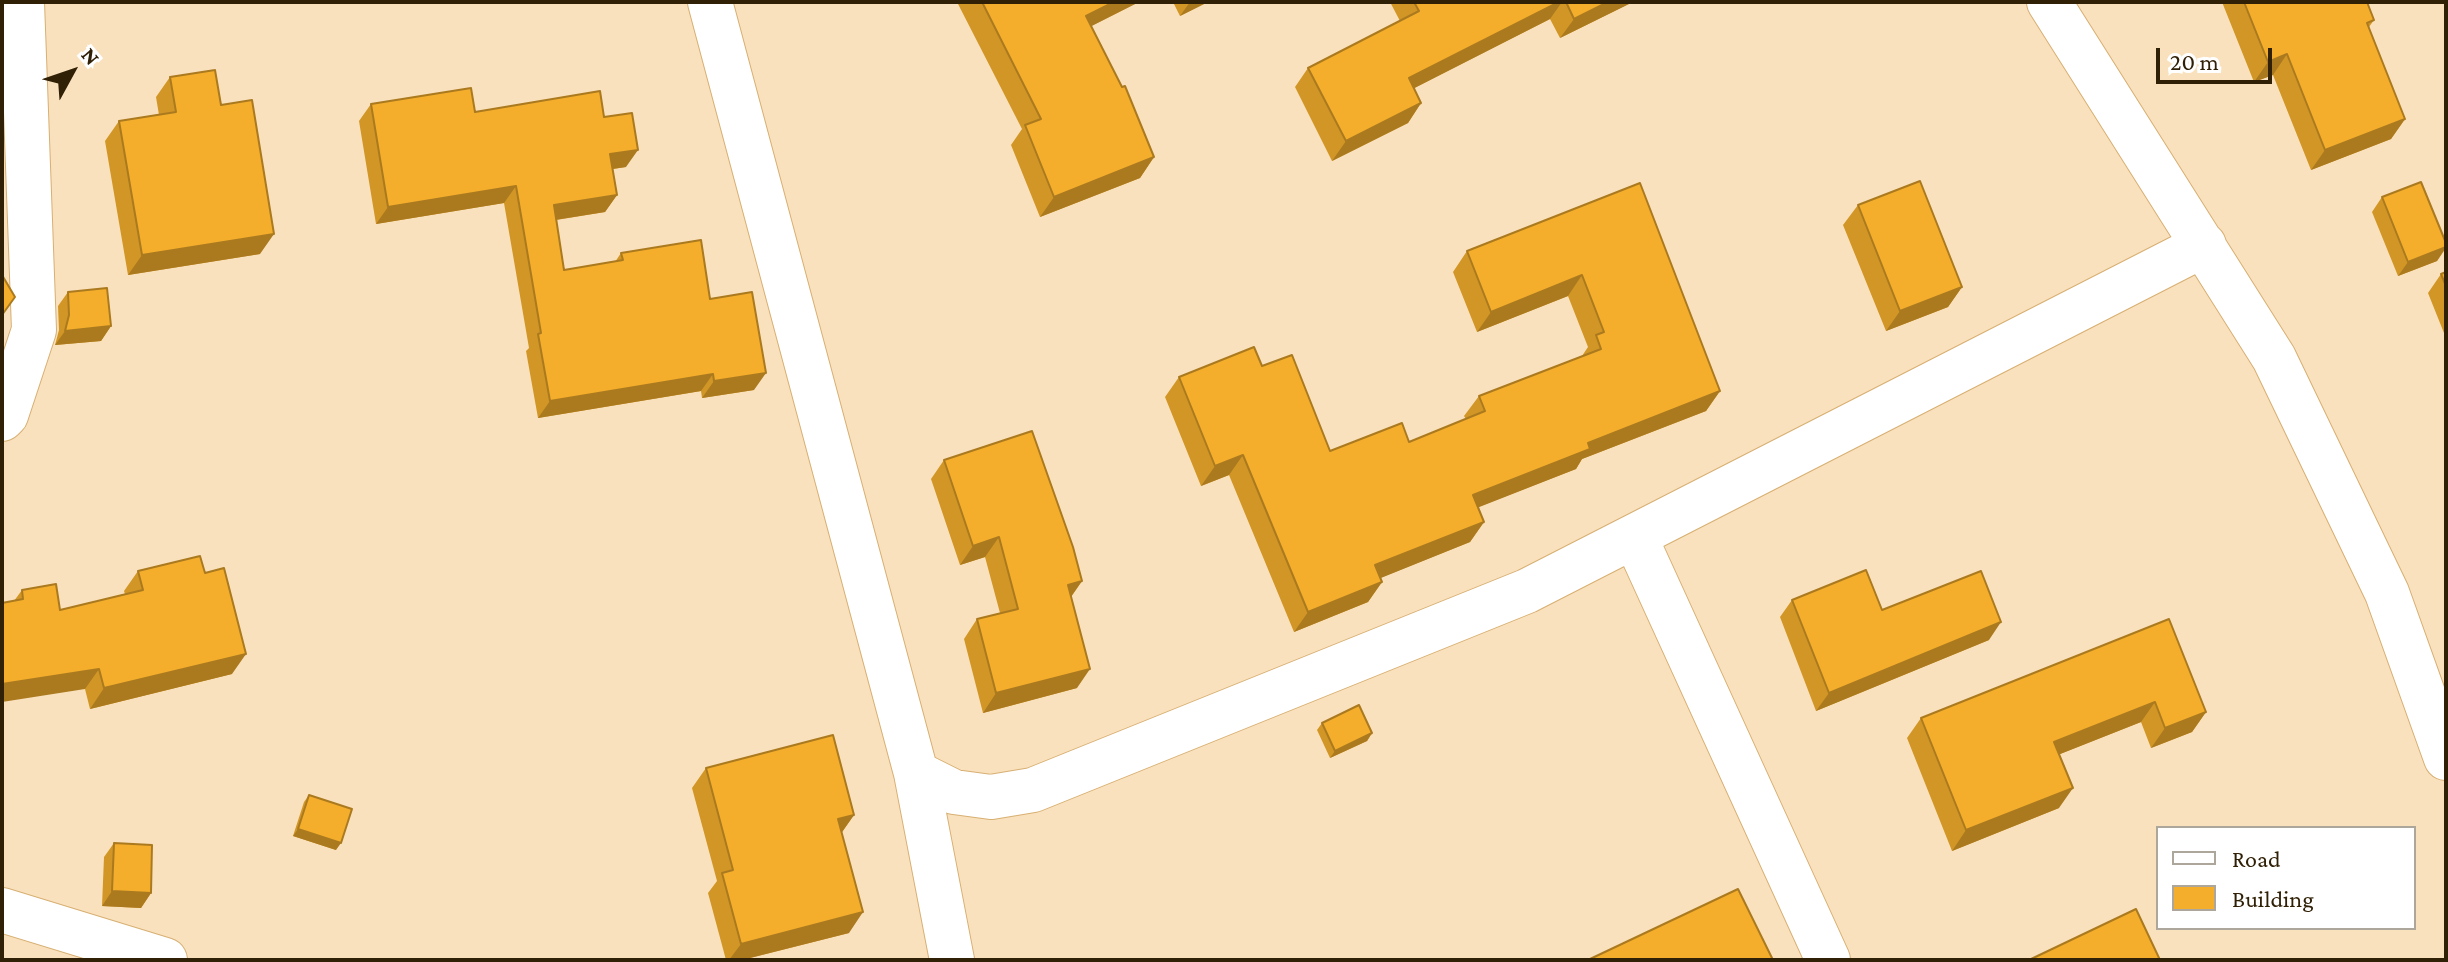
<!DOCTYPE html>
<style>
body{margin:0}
#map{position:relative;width:2448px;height:962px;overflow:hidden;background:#fae1bd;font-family:"Crimson Pro",serif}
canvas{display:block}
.frame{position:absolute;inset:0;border:4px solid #302006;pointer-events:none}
.legend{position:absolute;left:2156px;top:826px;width:260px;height:104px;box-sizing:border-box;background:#fff;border:2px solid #aca69b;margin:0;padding:10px 14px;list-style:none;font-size:24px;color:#302006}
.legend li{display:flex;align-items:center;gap:16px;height:40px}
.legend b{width:40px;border:2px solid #aca69b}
.north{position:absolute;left:32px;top:32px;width:80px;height:80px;-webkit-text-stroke:6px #fff;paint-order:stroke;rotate:50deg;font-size:22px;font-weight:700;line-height:32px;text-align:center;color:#302006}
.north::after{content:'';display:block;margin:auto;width:28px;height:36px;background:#302006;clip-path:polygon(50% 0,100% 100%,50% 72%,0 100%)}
.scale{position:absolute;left:2156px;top:48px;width:116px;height:36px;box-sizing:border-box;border:4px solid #302006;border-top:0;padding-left:10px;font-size:24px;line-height:28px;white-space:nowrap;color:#302006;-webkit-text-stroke:6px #fff;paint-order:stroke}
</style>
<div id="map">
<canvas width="2448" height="962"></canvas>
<div class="frame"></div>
<ul class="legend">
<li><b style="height:10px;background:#fff"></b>Road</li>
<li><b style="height:22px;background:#f4ae2c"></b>Building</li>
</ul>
<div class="north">N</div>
<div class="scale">20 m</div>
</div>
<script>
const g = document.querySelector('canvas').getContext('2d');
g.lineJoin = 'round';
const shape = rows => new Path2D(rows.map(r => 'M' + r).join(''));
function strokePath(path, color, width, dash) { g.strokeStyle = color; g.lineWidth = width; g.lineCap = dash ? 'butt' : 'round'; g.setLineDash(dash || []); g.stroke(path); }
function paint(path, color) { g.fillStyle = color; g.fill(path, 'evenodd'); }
const minor = shape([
 [710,2,916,773,952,960],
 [2049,2,2274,358,2387,593,2446,758],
 [2,419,6,415,34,330,22,2],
 [1635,537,1828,960],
 [916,773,954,792,991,797,1033,790,1527,591,2204,245],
 [2,910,165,960]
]);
strokePath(minor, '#d7af72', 46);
strokePath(minor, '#fff', 44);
paint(shape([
 [957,2,1139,2,1091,26,1154,157,1140,178,1040,217,1011,145,1022,129],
 [1173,2,1208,2,1180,16],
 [1390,2,1633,2,1560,38,1550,19,1414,88,1421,103,1408,123,1332,161,1295,87,1308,68,1400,21],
 [2222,2,2367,2,2374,20,2369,27,2405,119,2391,139,2311,170,2273,75,2254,82],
 [170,77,221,105,260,254,128,275,105,141,119,121,159,115,156,97],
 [371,104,475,112,604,117,626,167,613,169,617,195,605,212,556,220,564,270,615,262,621,253,710,299,754,390,702,398,701,391,538,418,526,351,529,348,504,203,376,224,359,121],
 [1640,183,1720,391,1706,411,1582,459,1576,469,1478,507,1484,522,1470,542,1380,578,1382,582,1368,602,1294,632,1229,475,1201,486,1165,397,1179,377,1262,366,1330,451,1409,442,1466,419,1464,416,1479,396,1582,356,1588,347,1568,296,1477,332,1453,272,1467,251],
 [2382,197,2446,243,2446,248,2437,261,2398,276,2372,212],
 [1858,205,1962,287,1948,307,1886,331,1843,225],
 [2446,272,2446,338,2428,293,2441,274],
 [68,292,111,326,101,341,55,345,59,330,58,306],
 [944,460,1082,581,1071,597,1077,688,983,713,964,639,977,619,1000,613,985,557,960,565,931,479],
 [138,571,232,674,90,709,85,689,14,601,22,590,60,610,125,594,124,591],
 [1792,600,1882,610,1989,640,1816,711,1780,617],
 [2169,619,2206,712,2192,732,2151,748,2141,722,2060,754,2059,808,1952,851,1907,738,1921,718],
 [1322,723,1372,733,1367,741,1330,758,1317,730],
 [706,768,854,815,842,832,849,933,742,960,726,960,708,893,717,881,692,788],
 [309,795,336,850,293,836,304,802],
 [114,843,151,893,141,908,102,906,104,857]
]), '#d29626');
paint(shape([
 [1114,2,1139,2,1072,36,1086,16],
 [1190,2,1208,2,1180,16],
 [1559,2,1562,2,1550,19,1395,98,1409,78],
 [1608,2,1633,2,1560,38,1574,19],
 [2287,54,2273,75,2254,82,2268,62],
 [1421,103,1408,123,1332,161,1346,141],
 [2405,119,2391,139,2311,170,2325,150],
 [638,150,626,167,598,171,610,154],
 [1154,157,1140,178,1040,217,1054,197],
 [516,186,504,203,376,224,388,207],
 [617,195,605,212,542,222,554,205],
 [274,234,260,254,128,275,142,255],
 [2446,247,2437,261,2398,276,2408,262],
 [1582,275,1568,296,1477,332,1491,312],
 [1962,287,1948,307,1886,331,1900,311],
 [111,326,101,341,55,345,65,331],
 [766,373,754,390,702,398,714,381],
 [713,374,701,391,538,418,550,401],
 [1720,391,1706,411,1582,459,1576,469,1459,515,1473,495,1588,443],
 [1243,455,1229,475,1201,486,1215,466],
 [1484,522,1470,542,1361,586,1375,565],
 [999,537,985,557,960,565,973,546],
 [1082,581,1068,601,1068,585],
 [1382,582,1368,602,1294,632,1308,612],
 [2001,622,1989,640,1816,711,1829,693],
 [246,654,232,674,90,709,104,688],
 [99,669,85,689,2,702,2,684],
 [1090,669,1077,688,983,713,996,693],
 [2155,702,2141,722,2040,762,2054,742],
 [2206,712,2192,732,2151,748,2165,728],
 [1372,733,1367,741,1330,758,1335,751],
 [2073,788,2059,808,1952,851,1966,830],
 [854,815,840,835,838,819],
 [298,829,341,843,336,850,293,836],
 [112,891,151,893,141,908,102,906],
 [863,912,849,933,742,960,729,960,741,944]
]), '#ab7a1f');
const building = shape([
 [982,2,1114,2,1086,16,1122,87,1125,86,1154,157,1054,197,1025,125,1041,119,982,2],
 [1414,2,1559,2,1409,78,1421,103,1346,141,1308,68,1419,11,1414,2],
 [1566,2,1608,2,1574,19,1566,2],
 [2244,2,2367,2,2374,20,2367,23,2405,119,2325,150,2287,54,2268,62,2244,2],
 [215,70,221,105,252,100,274,234,142,255,119,121,176,112,170,77,215,70],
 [471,88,475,112,600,91,604,117,632,113,638,150,610,154,617,195,554,205,564,270,623,260,621,253,701,240,710,299,752,292,766,373,714,381,713,374,550,401,538,334,541,333,516,186,388,207,371,104,471,88],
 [1920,181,1962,287,1900,311,1858,205,1920,181],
 [2421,182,2446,243,2446,247,2408,262,2382,197,2421,182],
 [1640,183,1720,391,1588,443,1590,449,1473,495,1484,522,1375,565,1382,582,1308,612,1243,455,1215,466,1179,377,1254,347,1262,366,1292,355,1330,451,1402,423,1409,442,1485,411,1479,396,1601,349,1596,335,1604,332,1582,275,1491,312,1467,251,1640,183],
 [2446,272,2446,286,2441,274,2446,272],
 [2,275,15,297,2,315,2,275],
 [107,288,111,326,65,331,69,315,68,292,107,288],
 [1032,431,1073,547,1082,581,1068,585,1090,669,996,693,977,619,1018,609,999,537,973,546,944,460,1032,431],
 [200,556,205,573,224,568,246,654,104,688,99,669,2,684,2,603,23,599,22,590,56,584,60,610,143,590,138,571,200,556],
 [1866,570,1882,610,1981,571,2001,622,1829,693,1792,600,1866,570],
 [2169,619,2206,712,2165,728,2155,702,2054,742,2073,788,1966,830,1921,718,2169,619],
 [1359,705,1372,733,1335,751,1322,723,1359,705],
 [833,735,854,815,838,819,863,912,741,944,722,873,733,870,706,768,833,735],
 [309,795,352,809,341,843,298,829,309,795],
 [114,843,152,845,151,893,112,891,114,843],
 [1738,889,1773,960,1590,959,1738,889],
 [2136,909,2160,960,2029,960,2136,909]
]);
paint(building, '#f4ae2c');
strokePath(building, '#ab7a1f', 2);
</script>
